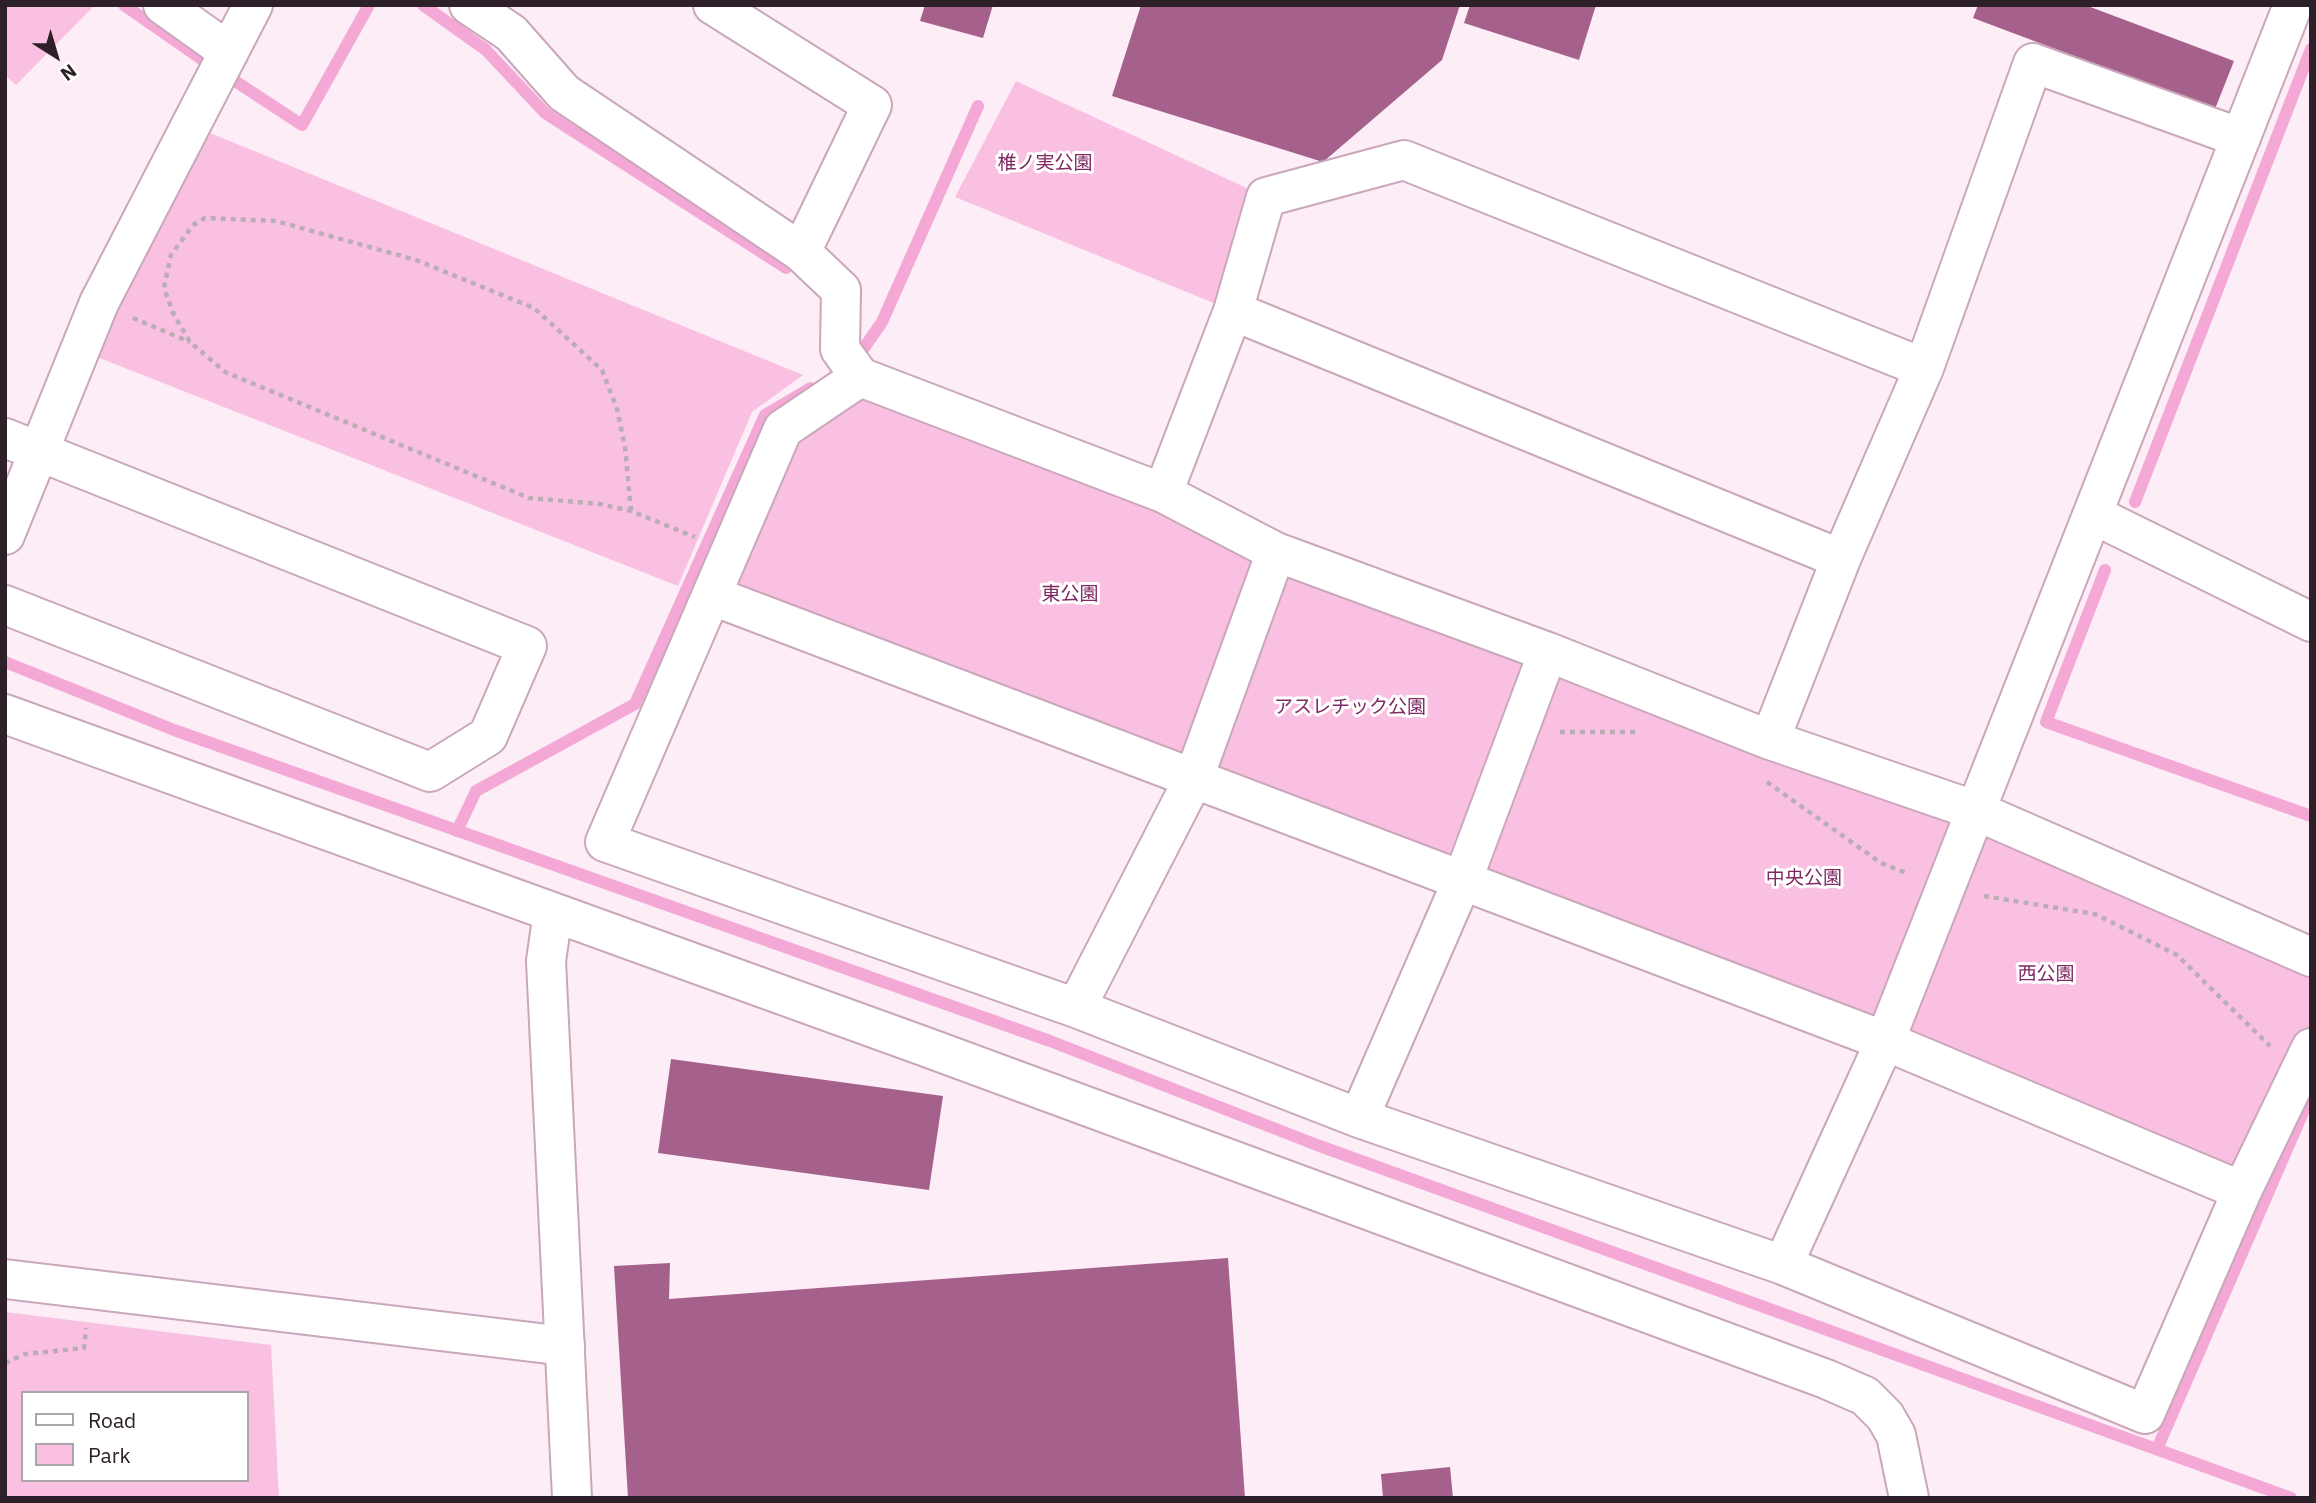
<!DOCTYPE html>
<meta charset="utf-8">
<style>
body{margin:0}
#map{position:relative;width:2316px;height:1503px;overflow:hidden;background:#fcedf6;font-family:"IBM Plex Sans",sans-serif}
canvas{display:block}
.frame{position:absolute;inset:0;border:7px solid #2d2028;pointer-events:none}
.legend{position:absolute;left:21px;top:1391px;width:228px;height:91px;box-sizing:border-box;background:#fff;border:2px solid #aba6a9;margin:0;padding:9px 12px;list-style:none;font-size:21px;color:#2d2028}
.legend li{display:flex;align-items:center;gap:14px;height:35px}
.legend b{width:35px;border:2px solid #aba6a9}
.north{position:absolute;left:21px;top:21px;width:70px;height:70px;-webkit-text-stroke:5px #fff;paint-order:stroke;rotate:143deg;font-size:19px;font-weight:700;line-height:28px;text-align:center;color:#2d2028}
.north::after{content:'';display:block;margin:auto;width:24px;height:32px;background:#2d2028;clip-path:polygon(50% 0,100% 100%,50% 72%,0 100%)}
</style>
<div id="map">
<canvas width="2316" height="1503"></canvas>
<div class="frame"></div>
<ul class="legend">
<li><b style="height:9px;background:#fff"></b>Road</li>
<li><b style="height:19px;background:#fac0e2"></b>Park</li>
</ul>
<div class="north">N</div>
</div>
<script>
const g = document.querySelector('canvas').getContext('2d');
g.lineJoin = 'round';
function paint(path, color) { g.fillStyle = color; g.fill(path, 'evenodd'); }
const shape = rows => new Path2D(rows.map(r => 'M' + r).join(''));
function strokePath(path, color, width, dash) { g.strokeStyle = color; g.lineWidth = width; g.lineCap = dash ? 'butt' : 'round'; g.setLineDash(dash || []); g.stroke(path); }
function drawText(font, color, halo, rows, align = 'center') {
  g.font = font + ' "IBM Plex Sans","Noto Sans JP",sans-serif'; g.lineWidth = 6; g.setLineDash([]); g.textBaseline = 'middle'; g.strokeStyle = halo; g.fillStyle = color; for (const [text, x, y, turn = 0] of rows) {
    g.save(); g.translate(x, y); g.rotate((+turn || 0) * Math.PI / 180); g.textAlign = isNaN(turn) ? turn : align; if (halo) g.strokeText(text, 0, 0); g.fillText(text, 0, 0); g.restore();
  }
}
paint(shape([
 [5,5,95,5,16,85,5,75],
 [1016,81,1266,197,1233,311,955,197],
 [210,133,803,375,752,412,678,586,97,357,124,291],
 [860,377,2311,957,2311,1048,2242,1191,713,596,783,429],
 [5,1312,271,1345,279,1498,5,1498],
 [23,1393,247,1393,247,1480,23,1480]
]), '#fac0e2');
strokePath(shape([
 [124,5,203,60],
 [423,5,486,50,545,113,786,268],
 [235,81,302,125,369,5],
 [864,348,882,322,978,106],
 [2135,502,2311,49],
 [2105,570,2046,722,2311,816],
 [5,662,174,730,1050,1041,1317,1145,2291,1498],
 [457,831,476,791,635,704,765,415,811,388],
 [2157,1449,2311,1094]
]), '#f4a8d6', 12);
paint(shape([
 [925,5,993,5,983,38,920,21],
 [1141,5,1460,5,1442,60,1323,162,1112,96],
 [1470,5,1596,5,1579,60,1464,23],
 [1978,5,2085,5,2234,61,2215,109,1973,18],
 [671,1059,943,1096,929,1190,658,1153],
 [1228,1258,1245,1498,628,1498,614,1266,670,1263,669,1299],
 [1450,1467,1453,1498,1383,1498,1381,1474]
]), '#a5608b');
const minor = shape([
 [163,5,229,52],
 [469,5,511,33,564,93,801,252,841,290,840,349,860,377,1163,493,1276,552,1548,652,1770,740,1974,810,2311,957],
 [713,5,872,105,801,252],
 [1233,311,1841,559],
 [860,377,783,429,605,842,1076,1008,1359,1118,1783,1265,2145,1414,2242,1191,2311,1048],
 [5,438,527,646,488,736,430,772,5,605],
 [1163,493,1233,311,1266,197,1404,160,1924,368],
 [2094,515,2311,622],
 [5,535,99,303,253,5],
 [713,596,1885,1041,2242,1191],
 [1770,740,1841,559,1924,368,2033,63,2241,138],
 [1076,1008,1193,780,1276,552],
 [1359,1118,1463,879,1548,652],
 [1783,1265,1885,1041,2293,5],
 [5,1279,565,1346]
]);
const tertiary = shape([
 [5,714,926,1047,1826,1379,1865,1396,1885,1416,1896,1435,1909,1498],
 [553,912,546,961,572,1498]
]);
strokePath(minor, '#caa7bb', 42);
strokePath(tertiary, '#caa7bb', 42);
strokePath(shape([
 [133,318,190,342],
 [631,511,625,447,617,409,602,370,534,308,416,260,276,221,205,218,193,225,171,255,164,288,173,313,190,342,225,372,529,498,600,504,631,511,695,537],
 [1560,732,1639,732],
 [1767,782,1881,863,1909,874],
 [1984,896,2095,914,2177,955,2270,1046],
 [5,1363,25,1354,84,1348,86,1328]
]), '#bbadb5', 4.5, [5, 5]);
strokePath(minor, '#fff', 38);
strokePath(tertiary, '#fff', 38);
drawText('19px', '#802a64', '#fff', [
 ["椎ノ実公園",1045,164],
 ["東公園",1070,595],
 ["アスレチック公園",1350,708],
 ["中央公園",1804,879],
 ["西公園",2046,975]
]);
</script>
